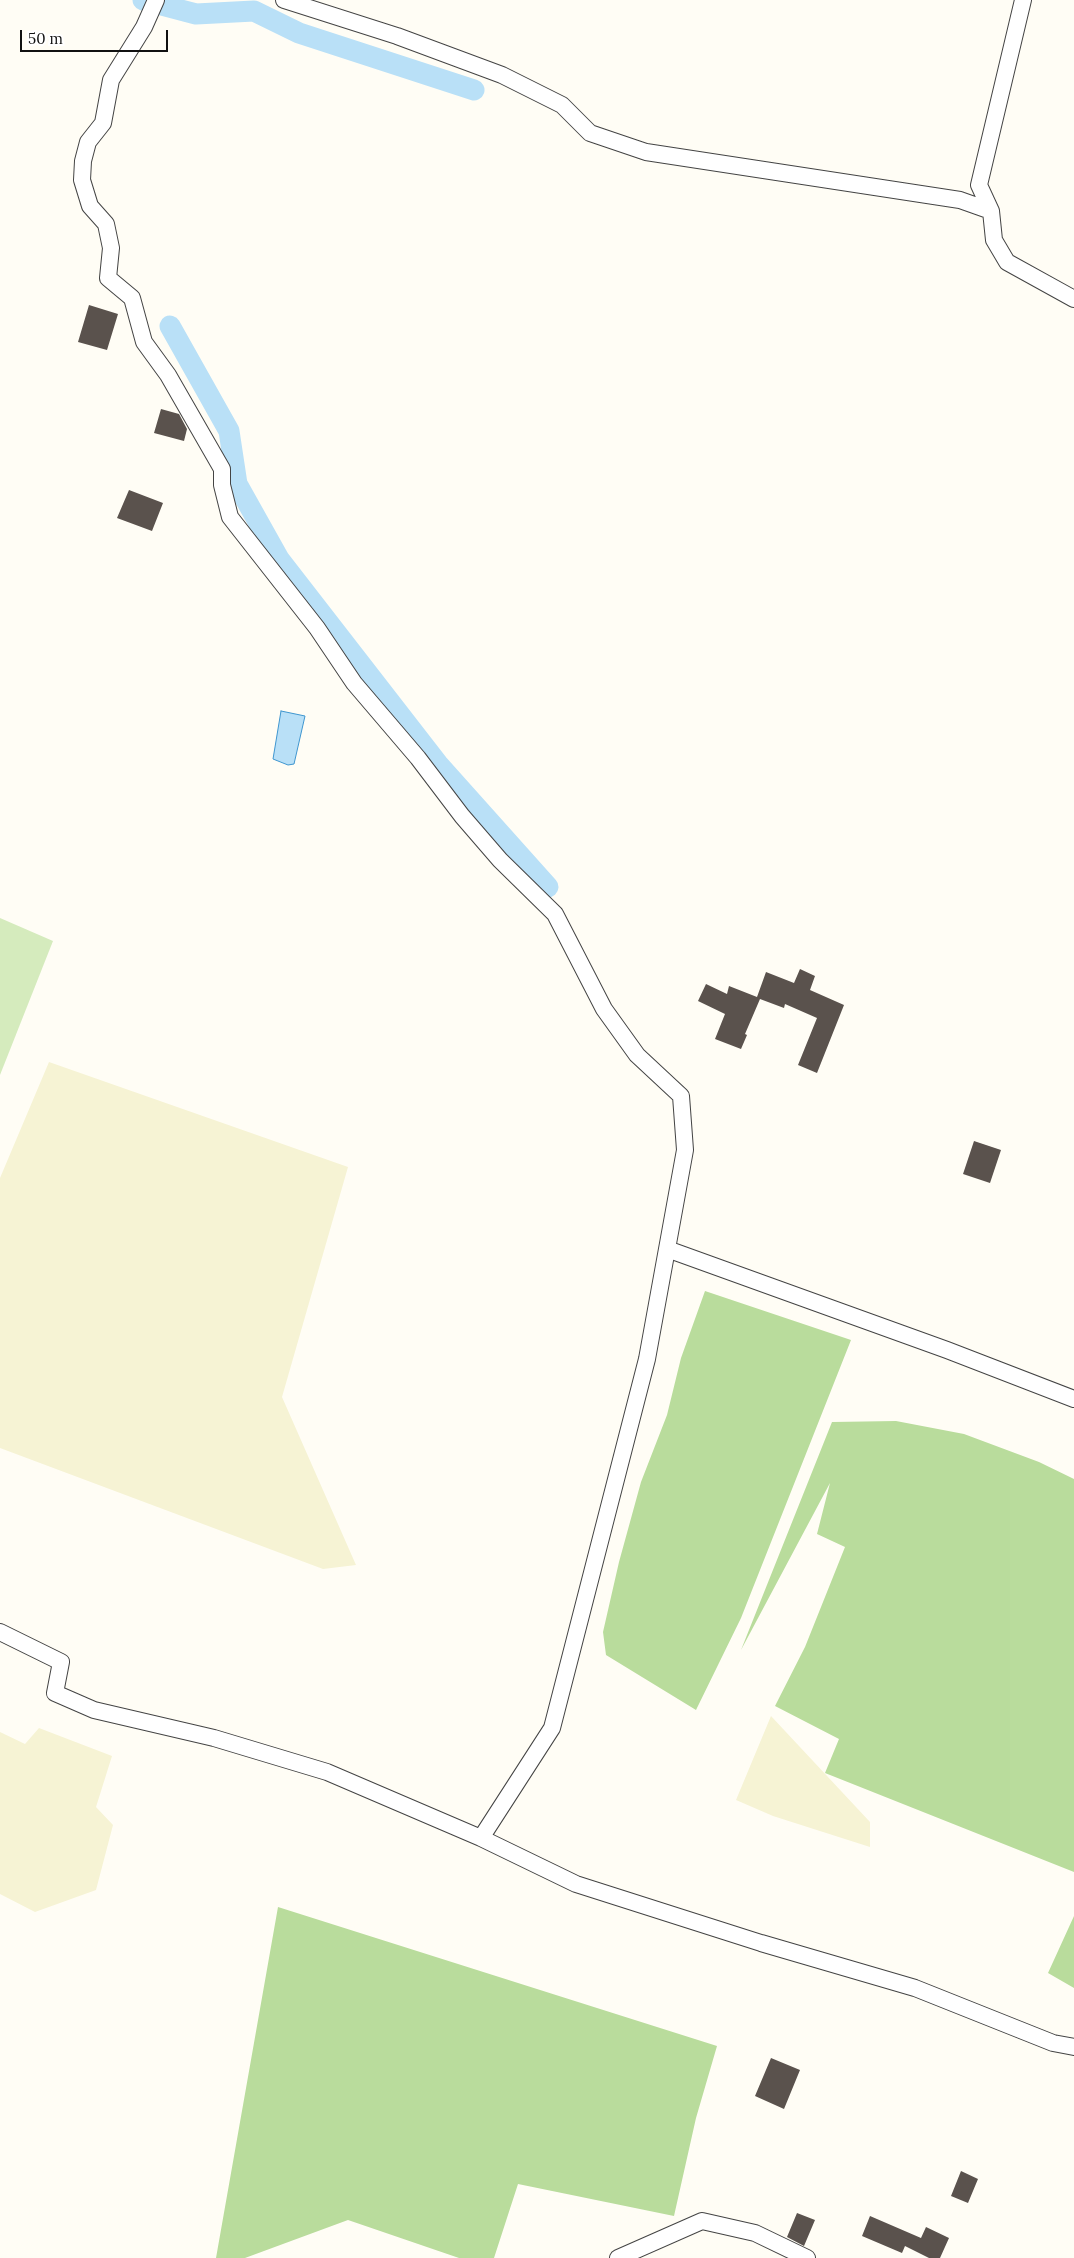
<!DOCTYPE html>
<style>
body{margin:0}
#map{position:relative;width:1074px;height:2258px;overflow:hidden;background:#fffdf5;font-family:Lora,serif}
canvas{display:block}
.scale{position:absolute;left:20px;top:30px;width:148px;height:22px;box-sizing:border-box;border:2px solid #111;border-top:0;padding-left:6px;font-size:15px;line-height:18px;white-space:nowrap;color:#111;-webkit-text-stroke:4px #fff;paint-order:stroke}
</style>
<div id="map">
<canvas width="1074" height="2258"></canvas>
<div class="scale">50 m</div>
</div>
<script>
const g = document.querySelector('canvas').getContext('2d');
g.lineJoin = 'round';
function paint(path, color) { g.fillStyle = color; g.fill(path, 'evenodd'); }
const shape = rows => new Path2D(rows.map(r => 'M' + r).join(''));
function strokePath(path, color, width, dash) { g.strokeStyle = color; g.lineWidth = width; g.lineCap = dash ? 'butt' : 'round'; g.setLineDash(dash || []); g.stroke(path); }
paint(shape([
 [49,1062,348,1167,282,1397,356,1565,323,1569,0,1448,0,1178],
 [771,1716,870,1822,870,1847,773,1816,736,1800],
 [39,1728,112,1756,96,1807,113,1825,96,1890,35,1912,0,1894,0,1732,25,1744]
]), '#f6f3d4');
paint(shape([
 [0,918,53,941,0,1075]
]), '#d5ebbd');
paint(shape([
 [705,1291,851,1340,741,1618,696,1710,606,1655,603,1632,619,1562,641,1482,667,1415,681,1358],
 [896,1421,964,1434,1039,1462,1074,1479,1074,1872,825,1773,839,1739,775,1706,805,1647,845,1547,817,1534,830,1483,741,1650,832,1422],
 [278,1907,717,2046,696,2118,674,2216,518,2184,494,2258,459,2258,348,2220,245,2258,216,2258],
 [1074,1916,1074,1988,1048,1973]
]), '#b9dc9c');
const water = shape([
 [281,711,305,716,294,764,288,765,273,759,281,711]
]);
paint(water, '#b9e0f7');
strokePath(water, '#3f96cf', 1);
strokePath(shape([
 [143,0,196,14,254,11,299,33,474,90],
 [170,326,229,431,237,484,279,559,438,764,548,887]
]), '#b9e0f7', 21);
paint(shape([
 [89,305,118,314,107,350,78,342],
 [161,409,179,414,187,429,184,441,154,433],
 [129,490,163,503,152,531,117,518],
 [800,969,815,976,810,990,844,1005,817,1073,798,1065,817,1018,785,1004,784,1008,760,999,745,1034,747,1035,741,1049,715,1039,725,1014,698,1001,706,984,727,994,729,986,757,997,766,972,794,983],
 [974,1141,1001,1150,990,1183,963,1174],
 [771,2058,800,2070,784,2109,755,2096],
 [961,2171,978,2179,968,2203,951,2196],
 [797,2213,815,2220,804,2246,787,2237],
 [870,2216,921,2238,926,2227,949,2238,940,2258,929,2258,905,2246,902,2253,862,2236]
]), '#5a524d');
const street = shape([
 [156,0,144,27,111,80,103,123,88,142,83,161,82,180,90,206,106,224,111,248,108,278,132,298,144,342,168,375,222,469,222,485,230,517,317,628,354,683,418,758,462,816,500,860,555,914,604,1009,637,1055,681,1096,685,1150,647,1359,552,1728,481,1838],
 [284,0,397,36,502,75,562,105,590,133,646,152,960,200,991,211,994,240,1007,262,1074,299],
 [991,211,979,185,1023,0],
 [667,1249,947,1350,1074,1399],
 [0,1632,61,1662,55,1693,94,1710,214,1738,327,1772,481,1838,576,1884,761,1943,915,1988,1053,2043,1074,2047],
 [618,2258,702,2221,755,2233,807,2258]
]);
strokePath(street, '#444', 18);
strokePath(street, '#fff', 16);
</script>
